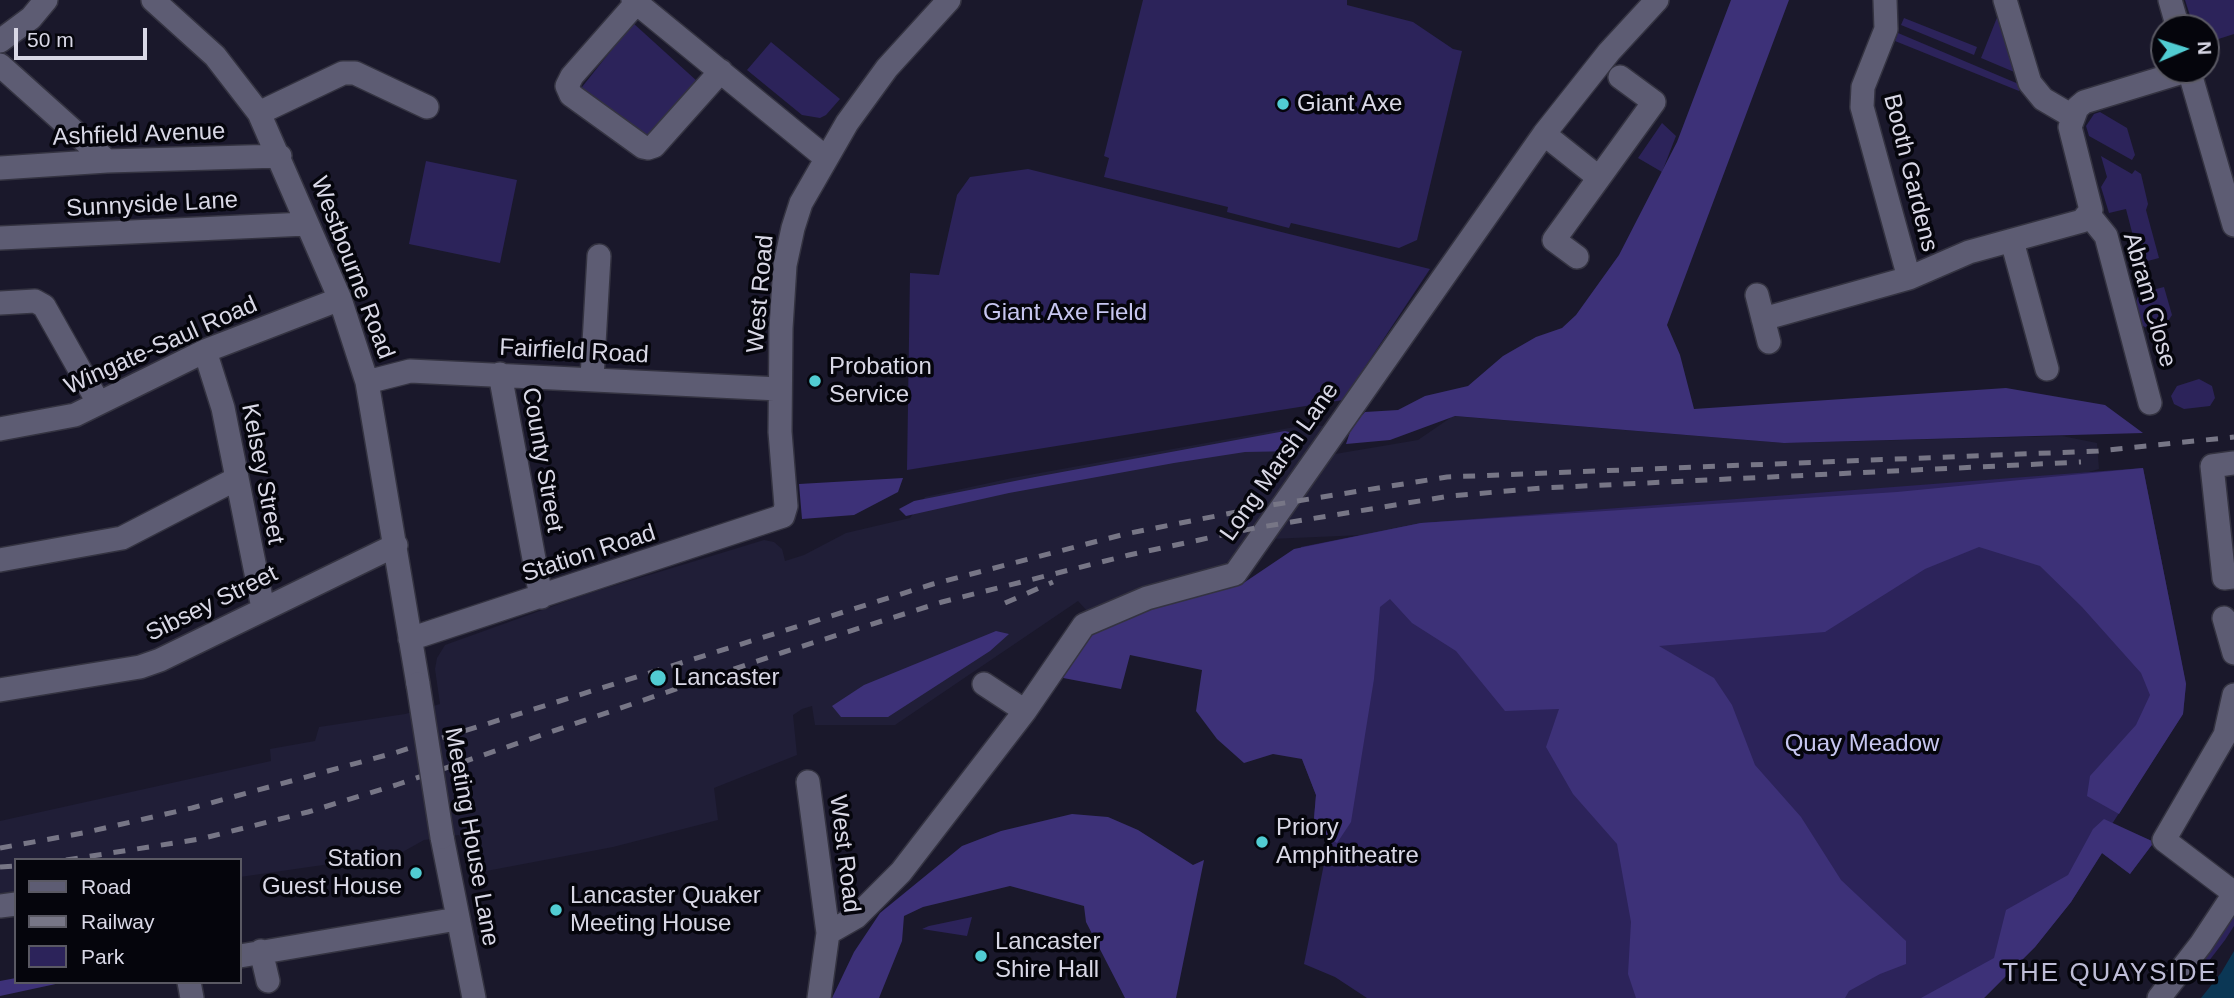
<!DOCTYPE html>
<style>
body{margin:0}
#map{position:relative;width:2234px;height:998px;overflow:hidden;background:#1a182b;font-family:Arial,sans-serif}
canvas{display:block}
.legend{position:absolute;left:14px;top:858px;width:228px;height:126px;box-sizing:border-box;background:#05050c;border:2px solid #5a5963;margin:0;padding:9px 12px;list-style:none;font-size:21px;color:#d9d8e6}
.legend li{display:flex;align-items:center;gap:14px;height:35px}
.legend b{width:35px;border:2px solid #5a5963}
.north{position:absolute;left:2150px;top:14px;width:70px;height:70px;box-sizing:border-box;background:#05050c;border:2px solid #5a5963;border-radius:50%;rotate:87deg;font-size:19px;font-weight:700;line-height:28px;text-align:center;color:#d9d8e6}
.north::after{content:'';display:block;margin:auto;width:24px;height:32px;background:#51ccd2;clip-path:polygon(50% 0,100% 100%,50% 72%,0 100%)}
.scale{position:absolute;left:14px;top:28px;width:133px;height:32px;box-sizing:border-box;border:4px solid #d9d8e6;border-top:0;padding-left:9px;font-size:21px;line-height:24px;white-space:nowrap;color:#d9d8e6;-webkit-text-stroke:5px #05050c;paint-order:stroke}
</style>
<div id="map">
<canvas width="2234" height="998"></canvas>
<ul class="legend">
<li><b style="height:9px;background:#5d5c73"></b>Road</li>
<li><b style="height:9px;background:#777686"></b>Railway</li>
<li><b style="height:19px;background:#2c235a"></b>Park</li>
</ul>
<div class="north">N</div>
<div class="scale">50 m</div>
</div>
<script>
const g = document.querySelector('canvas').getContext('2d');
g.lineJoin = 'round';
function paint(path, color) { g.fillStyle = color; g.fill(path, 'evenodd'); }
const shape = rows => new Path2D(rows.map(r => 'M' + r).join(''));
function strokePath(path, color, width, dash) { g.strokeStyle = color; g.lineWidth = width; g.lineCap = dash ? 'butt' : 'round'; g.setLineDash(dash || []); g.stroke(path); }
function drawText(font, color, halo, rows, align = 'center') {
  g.font = font + ' Arial,sans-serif'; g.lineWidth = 7; g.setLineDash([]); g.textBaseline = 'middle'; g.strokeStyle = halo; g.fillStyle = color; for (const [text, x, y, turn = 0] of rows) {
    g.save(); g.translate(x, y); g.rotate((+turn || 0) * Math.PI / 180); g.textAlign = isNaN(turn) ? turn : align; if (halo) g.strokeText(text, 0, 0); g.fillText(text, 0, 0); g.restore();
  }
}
paint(shape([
 [1453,416,1784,443,2062,436,2097,443,2099,469,2031,490,1526,528,1247,540,1228,568,1088,612,1078,601,895,725,815,725,812,706,802,709,793,715,797,755,714,788,718,820,613,847,481,872,478,847,465,847,459,835,424,840,399,854,240,877,240,860,16,860,16,894,0,896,0,821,271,761,270,749,315,741,319,727,405,714,440,704,435,669,437,658,445,645,587,594,764,540,774,542,782,549,785,561,804,555,846,533,910,518,925,497,1012,478,1306,425,1324,426,1308,457,1335,454,1418,440]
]), '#201e37');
paint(shape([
 [1143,0,1347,0,1347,5,1413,22,1453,49,1462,51,1417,240,1399,248,1291,223,1289,228,1227,212,1228,207,1104,177,1109,158,1104,156],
 [2185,0,2234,0,2234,34,2206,43,2206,28,2194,28],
 [2000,10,2019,74,1981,58],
 [1904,18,1977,47,1974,55,1901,25],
 [633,23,698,82,653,138,643,140,581,95,582,87],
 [1898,33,2021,85,2019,91,1895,41],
 [771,42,840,99,826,115,820,118,802,115,747,70],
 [2100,112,2127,128,2135,155,2132,160,2089,136,2086,126,2094,114],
 [1662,123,1676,136,1662,172,1638,158],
 [2101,156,2132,174,2135,170,2141,174,2148,204,2146,210,2159,258,2140,263,2126,209,2109,213,2101,187,2107,177],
 [426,161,517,180,500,263,409,244],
 [1028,169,1430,269,1343,400,907,470,910,273,939,275,957,195,970,177],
 [2164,287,2172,315,2166,324,2149,329,2137,323,2133,307,2140,293],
 [2199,379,2212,386,2215,398,2210,406,2184,409,2174,404,2171,396,2177,386],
 [2143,468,2186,684,2183,714,2112,824,2154,842,2130,874,2102,853,2071,902,2035,947,1984,998,1367,998,1335,977,1304,964,1329,839,1313,830,1316,795,1302,759,1301,547,1421,523],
 [2234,914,2234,926,2225,940,2192,983,2187,979],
 [972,917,967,936,922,929,929,926]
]), '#2c235a');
paint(shape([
 [1731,0,1789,0,1667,325,1680,355,1694,409,2006,388,2105,405,2143,433,1784,443,1455,416,1390,440,1346,444,1352,426,1365,412,1398,410,1425,396,1468,386,1503,356,1536,337,1562,328,1576,315,1619,255,1677,142],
 [1285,431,1300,435,1298,451,1245,452,1174,463,1009,493,906,516,899,509,914,501,1035,477],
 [2143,468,2186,684,2183,714,2119,814,2087,796,2090,776,2136,725,2150,695,2141,673,2082,607,2040,566,1979,547,1925,569,1825,632,1659,646,1714,678,1732,705,1755,765,1801,817,1841,880,1906,941,1906,964,1880,974,1849,991,1845,998,1636,998,1628,974,1631,922,1617,844,1573,794,1546,747,1559,709,1505,711,1456,651,1412,623,1390,599,1380,607,1374,679,1351,822,1337,843,1313,830,1316,795,1302,759,1273,754,1244,763,1217,739,1196,711,1202,670,1130,655,1121,689,1058,677,1081,636,1151,605,1245,582,1294,549,1421,523,1897,492],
 [903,478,898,492,854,515,802,519,799,484],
 [996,631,1009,634,990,651,888,717,841,717,832,706,864,685],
 [1072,814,1108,817,1138,830,1193,865,1204,860,1176,998,1125,998,1086,922,1084,906,1010,886,923,907,904,916,902,941,879,998,832,998,854,952,880,913,962,846,1001,831],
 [2104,819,2154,842,2130,874,2102,853,2071,902,2035,947,1984,998,1921,998,1994,958,2006,910,2068,875,2093,829],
 [16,978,16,982,65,982,0,996,0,981]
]), '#3d3178');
paint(shape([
 [2234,951,2234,998,2201,998,2221,973]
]), '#0b3755');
const minor = shape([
 [153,0,215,56,259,113,340,299,367,382,418,684],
 [633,0,826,158],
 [639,0,572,76,567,86,571,95,643,147,648,148,654,146,721,71],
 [1885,0,1886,29,1863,87,1862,107,1909,278],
 [2005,0,2030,83,2043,99,2072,116],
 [2170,0,2178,28],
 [0,41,31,18,46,0],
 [0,65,107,161],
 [2189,70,2234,225],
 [259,113,343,73,355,73,427,107],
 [1544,134,1598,177],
 [0,168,107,161,280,156],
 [2089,215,2106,236,2150,403],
 [0,238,306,224],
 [2012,241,2047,369],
 [1577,257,1554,240,1654,102,1620,77],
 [1757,295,1769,342],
 [0,303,35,301,44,306,98,402],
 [1763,319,1909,278,1969,252,2082,221,2091,210,2070,127,2077,108,2084,102,2189,70],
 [205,351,223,408,263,608],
 [500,374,541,597],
 [592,378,599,256],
 [367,382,410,371,779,389],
 [0,429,75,415,205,351,340,299],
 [2234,463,2212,466,2224,578,2234,577],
 [0,560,122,538,236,479],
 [2224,618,2234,653],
 [410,639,783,516,786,506,780,432,781,328,785,265,793,228,801,203,847,123,887,68,949,0],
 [984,684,1025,711],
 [0,690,140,667,160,660,396,545],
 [2234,695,2225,735,2164,840,2234,893],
 [808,782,828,933,819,998],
 [442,837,474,998],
 [0,906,16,904],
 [828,933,856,917,901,872,1025,711,1084,625,1147,598,1235,574,1544,134,1609,52,1657,0],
 [261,951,268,981],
 [240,956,457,919],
 [189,982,192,998],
 [2159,998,2201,944,2234,894]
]);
strokePath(minor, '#343341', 26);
strokePath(minor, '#5d5c73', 23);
strokePath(shape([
 [1005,603,1053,582],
 [0,848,83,833,192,808,394,753,933,584,1125,534,1272,505,1447,477,2098,451,2234,437],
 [66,860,200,839,308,812,396,785,781,653,942,602,1129,555,1255,528,1450,496,1542,488,2081,462],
 [0,867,16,866]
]), '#777686', 5, [12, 12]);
const minorBridge = shape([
 [418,684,442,837]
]);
strokePath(minorBridge, '#343341', 26, []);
strokePath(minorBridge, '#5d5c73', 23);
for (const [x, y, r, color] of [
 [1283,104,7,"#51ccd2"],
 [815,381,7,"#51ccd2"],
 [658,678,9,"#51ccd2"],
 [1262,842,7,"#51ccd2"],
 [416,873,7,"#51ccd2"],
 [556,910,7,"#51ccd2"],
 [981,956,7,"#51ccd2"]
]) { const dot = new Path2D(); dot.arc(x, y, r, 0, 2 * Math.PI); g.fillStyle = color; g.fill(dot); strokePath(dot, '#05050c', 2.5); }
drawText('24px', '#d9d8e6', '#05050c', [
 ["Giant Axe",1297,104],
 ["Probation",829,367],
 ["Service",829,395],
 ["Lancaster",674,678],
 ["Priory",1276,828],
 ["Amphitheatre",1276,856],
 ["Station",402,859,"right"],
 ["Guest House",402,887,"right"],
 ["Lancaster Quaker",570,896],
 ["Meeting House",570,924],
 ["Lancaster",995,942],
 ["Shire Hall",995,970]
], 'left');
drawText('24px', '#d9d8e6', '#05050c', [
 ["Ashfield Avenue",139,135,-2],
 ["Booth Gardens",1910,173,76],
 ["Sunnyside Lane",152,205,-3],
 ["Westbourne Road",352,268,69],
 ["West Road",761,294,-85],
 ["Abram Close",2149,300,74],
 ["Wingate-Saul Road",161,346,-24],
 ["Fairfield Road",574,352,3],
 ["County Street",542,460,80],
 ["Long Marsh Lane",1280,462,-55],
 ["Kelsey Street",262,474,79],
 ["Station Road",589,554,-18],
 ["Sibsey Street",212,604,-26],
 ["Meeting House Lane",471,837,80],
 ["West Road",844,854,83]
]);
drawText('24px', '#c7c6f0', '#05050c', [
 ["Giant Axe Field",1065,313],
 ["Quay Meadow",1862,744]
]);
g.letterSpacing = '2px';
drawText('26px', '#bebdd7', '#05050c', [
 ["THE QUAYSIDE",2110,974]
]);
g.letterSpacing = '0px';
</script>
